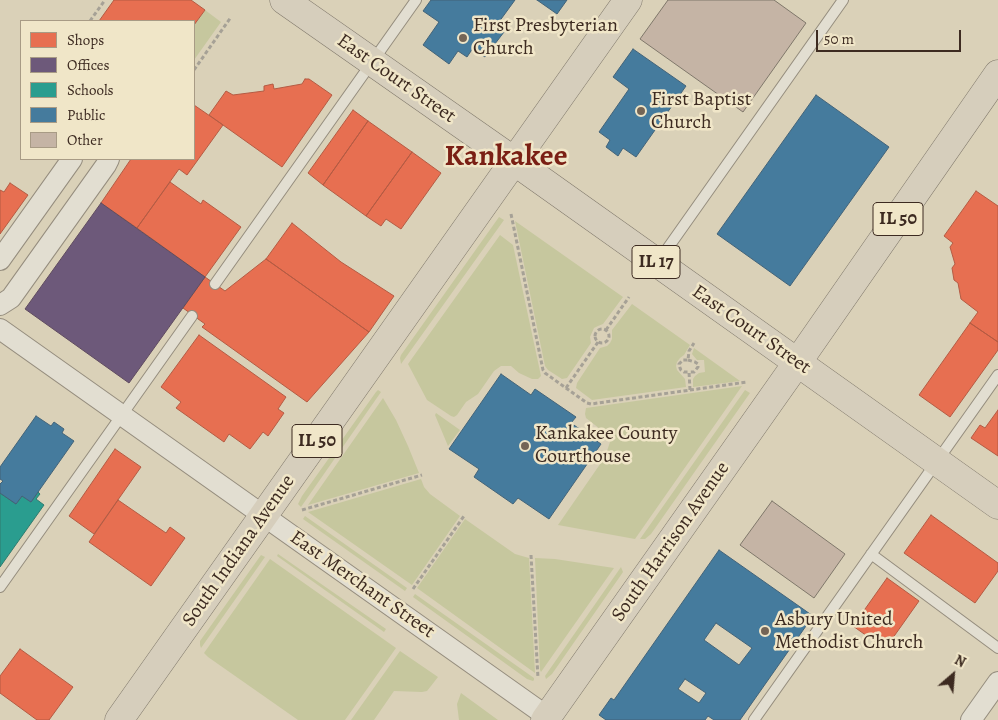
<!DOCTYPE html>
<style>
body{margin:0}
#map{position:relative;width:998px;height:720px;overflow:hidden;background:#dad1b8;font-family:Alegreya,serif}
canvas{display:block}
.legend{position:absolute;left:20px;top:20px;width:175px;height:140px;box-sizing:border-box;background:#f0e6c8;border:1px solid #a89b85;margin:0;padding:6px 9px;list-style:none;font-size:15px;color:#3d2b21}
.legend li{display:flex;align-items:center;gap:10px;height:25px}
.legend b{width:25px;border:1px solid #a89b85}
.north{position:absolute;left:928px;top:650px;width:50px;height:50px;-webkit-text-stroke:4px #f0e6c8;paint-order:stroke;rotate:27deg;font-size:14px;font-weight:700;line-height:20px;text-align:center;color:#3d2b21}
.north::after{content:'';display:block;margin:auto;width:18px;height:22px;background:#3d2b21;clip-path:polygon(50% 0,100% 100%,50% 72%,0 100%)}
.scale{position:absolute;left:816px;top:30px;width:145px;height:22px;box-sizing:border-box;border:2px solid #3d2b21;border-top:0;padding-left:6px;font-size:15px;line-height:18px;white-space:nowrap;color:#3d2b21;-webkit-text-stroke:4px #f0e6c8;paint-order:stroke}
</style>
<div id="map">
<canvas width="998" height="720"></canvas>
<ul class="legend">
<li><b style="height:14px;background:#e76f51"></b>Shops</li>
<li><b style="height:14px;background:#6d597a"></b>Offices</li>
<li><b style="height:14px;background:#2a9d8f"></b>Schools</li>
<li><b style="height:14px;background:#457b9d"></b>Public</li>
<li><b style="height:14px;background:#c5b4a5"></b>Other</li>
</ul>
<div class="north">N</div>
<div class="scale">50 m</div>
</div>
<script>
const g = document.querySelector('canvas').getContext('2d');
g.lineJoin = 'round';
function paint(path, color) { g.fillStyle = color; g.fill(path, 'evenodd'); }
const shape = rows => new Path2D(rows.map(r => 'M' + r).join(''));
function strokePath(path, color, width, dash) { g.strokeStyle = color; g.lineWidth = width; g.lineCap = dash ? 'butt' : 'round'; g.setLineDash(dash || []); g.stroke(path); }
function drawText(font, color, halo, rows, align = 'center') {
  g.font = font + ' Alegreya,serif'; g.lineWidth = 5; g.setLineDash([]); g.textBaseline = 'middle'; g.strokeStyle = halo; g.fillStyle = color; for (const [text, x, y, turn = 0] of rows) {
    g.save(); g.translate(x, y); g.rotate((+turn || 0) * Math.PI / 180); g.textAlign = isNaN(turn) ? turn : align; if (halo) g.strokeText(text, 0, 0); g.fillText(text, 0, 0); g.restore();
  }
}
paint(shape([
 [205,10,221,22,194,60,194,25],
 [499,217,504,220,401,364,400,358,401,355],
 [515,221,623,297,603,324,598,326,594,328,590,337,591,343,567,378,562,379,548,370,545,366],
 [500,235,513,245,541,376,538,379,532,379,519,373,511,366,501,366,494,371,478,394,466,402,457,415,454,417,451,416,427,400,408,364],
 [632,304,690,345,684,355,680,358,677,362,676,366,677,370,685,379,686,387,592,400,576,388,577,383,600,348,607,346,610,343,612,339,612,330],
 [694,348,740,381,693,387,693,379,695,376,699,373,705,372,704,360,697,360,692,354],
 [742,386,635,539,558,525,605,457,611,439,609,436,586,418,585,414,586,408],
 [378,390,381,392,301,507,298,504,302,496,376,392],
 [745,390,750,393,651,534,645,539,640,539],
 [383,398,396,420,408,446,419,473,308,505],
 [436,413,460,430,448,446,435,415],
 [421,479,424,487,430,494,460,516,412,585,308,512],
 [305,516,407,588,405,591,303,519],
 [465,519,515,554,529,558,535,673,417,588],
 [278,554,386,629,384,632,277,556],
 [261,555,265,557,201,648,200,645,200,641],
 [535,558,555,559,614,568,541,672,540,670],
 [270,559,396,648,345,720,298,720,208,657,204,653],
 [621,567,623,572,621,575,552,674,546,679,545,676],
 [415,594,534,678,534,680,533,681,527,679,413,597],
 [400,651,438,677,431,686,427,691,422,692,394,691,374,720,351,720],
 [461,693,498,720,459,720,457,704]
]), '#c6c79e');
const shops = shape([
 [114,0,191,0,205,10,194,25,194,21,99,21,114,0],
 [305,79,309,79,332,95,282,167,209,115,226,91,233,95,264,91,264,86,273,84,274,89,302,84,305,79],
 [194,105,223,125,187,175,179,169,137,228,101,203,131,159,194,159,194,105],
 [353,110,368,121,323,185,308,173,353,110],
 [368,121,412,152,366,216,323,185,368,121],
 [412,152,441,173,401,229,386,219,381,226,366,216,412,152],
 [170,182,201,204,203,200,241,227,205,277,137,228,170,182],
 [10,183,28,195,0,234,0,190,4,192,10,183],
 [976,191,998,206,998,342,970,323,978,312,961,299,958,283,954,280,952,268,955,264,950,247,953,243,944,236,976,191],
 [292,223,341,262,394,296,369,332,266,259,292,223],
 [266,259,369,332,307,402,202,327,205,324,183,308,205,277,225,291,266,259],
 [970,323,998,342,998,350,950,417,919,395,970,323],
 [199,335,286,397,278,409,284,413,268,436,263,432,250,449,229,434,224,442,176,408,181,402,161,387,199,335],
 [998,410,998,456,971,438,980,425,985,428,998,410],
 [115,449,141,467,94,534,69,516,115,449],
 [118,500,166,533,170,527,185,538,151,586,89,542,118,500],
 [931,515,998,563,998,571,975,603,904,553,931,515],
 [887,578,919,601,885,649,853,626,887,578],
 [20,649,73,687,49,720,37,720,0,693,0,676,20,649]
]);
paint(shops, '#e76f51');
strokePath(shops, '#b45b43', 1);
const offices = shape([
 [101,203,205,277,129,383,25,309,101,203]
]);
paint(offices, '#6d597a');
strokePath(offices, '#5f4b5f', 1);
const schools = shape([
 [38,492,40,494,36,499,44,505,0,567,0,493,16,504,22,496,31,502,38,492]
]);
paint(schools, '#2a9d8f');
strokePath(schools, '#307b6e', 1);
const public = shape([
 [431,0,515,0,496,26,504,32,485,57,473,48,467,57,458,51,449,64,423,45,439,22,423,11,431,0],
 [537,0,567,0,557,14,537,0],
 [633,49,686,86,636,157,623,148,618,156,606,147,610,140,599,132,629,89,613,77,633,49],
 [816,95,889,147,790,286,717,234,816,95],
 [501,374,531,395,535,389,576,417,571,423,601,444,549,519,518,498,513,504,474,477,479,469,449,449,501,374],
 [36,416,51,426,54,422,64,429,62,433,74,441,31,502,22,496,16,504,0,493,0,484,3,481,0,479,0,467,36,416],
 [719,550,813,616,740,720,714,720,708,716,705,720,606,720,599,715,611,698,614,700,719,550],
 [716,623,752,648,739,665,704,640,716,623],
 [685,679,706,693,699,703,678,689,685,679]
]);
paint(public, '#457b9d');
strokePath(public, '#436378', 1);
const building = shape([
 [668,0,774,0,806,23,743,112,640,39,668,0],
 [772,501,845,554,814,598,740,545,772,501]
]);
paint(building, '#c5b4a5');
strokePath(building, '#7f776a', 1);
const lane = shape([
 [658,262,843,0],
 [215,284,416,0],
 [871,554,998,648],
 [0,587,192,316],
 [754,720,998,375]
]);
const street = shape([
 [0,260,72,159],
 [0,305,11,298,106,165,109,159],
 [0,329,552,720],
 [971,720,998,682]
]);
const primary = shape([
 [284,0,514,161,998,505],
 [119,720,628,0],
 [545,720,797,363,998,74]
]);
strokePath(lane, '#958d7e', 12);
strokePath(street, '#958d7e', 22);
strokePath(primary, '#7f776a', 29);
strokePath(shape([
 [90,21,105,0],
 [194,70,231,17],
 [511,214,543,370,545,373,587,403,591,404,747,382],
 '595 336a7 7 0 1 1 14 0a7 7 0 1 1-14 0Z',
 [606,330,629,297],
 [688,360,695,362,698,364,698,367,694,372,689,372],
 [566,388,598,342],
 [690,390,689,372,684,372,681,370,680,368,679,364,683,360,688,360,689,351,694,343],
 [302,510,422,475],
 [531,555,538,678],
 [413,589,464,516]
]), '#a6a196', 3, [4, 2.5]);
strokePath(lane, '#e2ded1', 10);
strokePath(street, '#e2ded1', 20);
strokePath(primary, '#d6cebc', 28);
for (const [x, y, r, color] of [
 [463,38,5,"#746556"],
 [641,111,5,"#746556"],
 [525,446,5,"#746556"],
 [765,631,5,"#746556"]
]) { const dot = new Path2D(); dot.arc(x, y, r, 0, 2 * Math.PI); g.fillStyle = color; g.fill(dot); strokePath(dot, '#f0e6c8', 2); }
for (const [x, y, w] of [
 [898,219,50],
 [656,262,48],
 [317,441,50]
]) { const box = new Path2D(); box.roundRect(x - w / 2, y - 16.5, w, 33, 4); g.fillStyle = '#f0e6c8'; g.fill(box); strokePath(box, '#3d2b21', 1); }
drawText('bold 19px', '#3d2b21', null, [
 ["IL 50",898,219],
 ["IL 17",656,262],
 ["IL 50",317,441]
]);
drawText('20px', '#3d2b21', '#f0e6c8', [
 ["First Presbyterian",473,26],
 ["Church",473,49],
 ["First Baptist",651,100],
 ["Church",651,123],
 ["Kankakee County",535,434],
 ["Courthouse",535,457],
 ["Asbury United",775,620],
 ["Methodist Church",775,643]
], 'left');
drawText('20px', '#3d2b21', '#f0e6c8', [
 ["East Court Street",396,79,35],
 ["East Court Street",751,330,35],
 ["South Harrison Avenue",671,542,-55],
 ["South Indiana Avenue",239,551,-55],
 ["East Merchant Street",362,585,35]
]);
drawText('bold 30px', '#7a1f14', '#f0e6c8', [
 ["Kankakee",506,158]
]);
</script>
